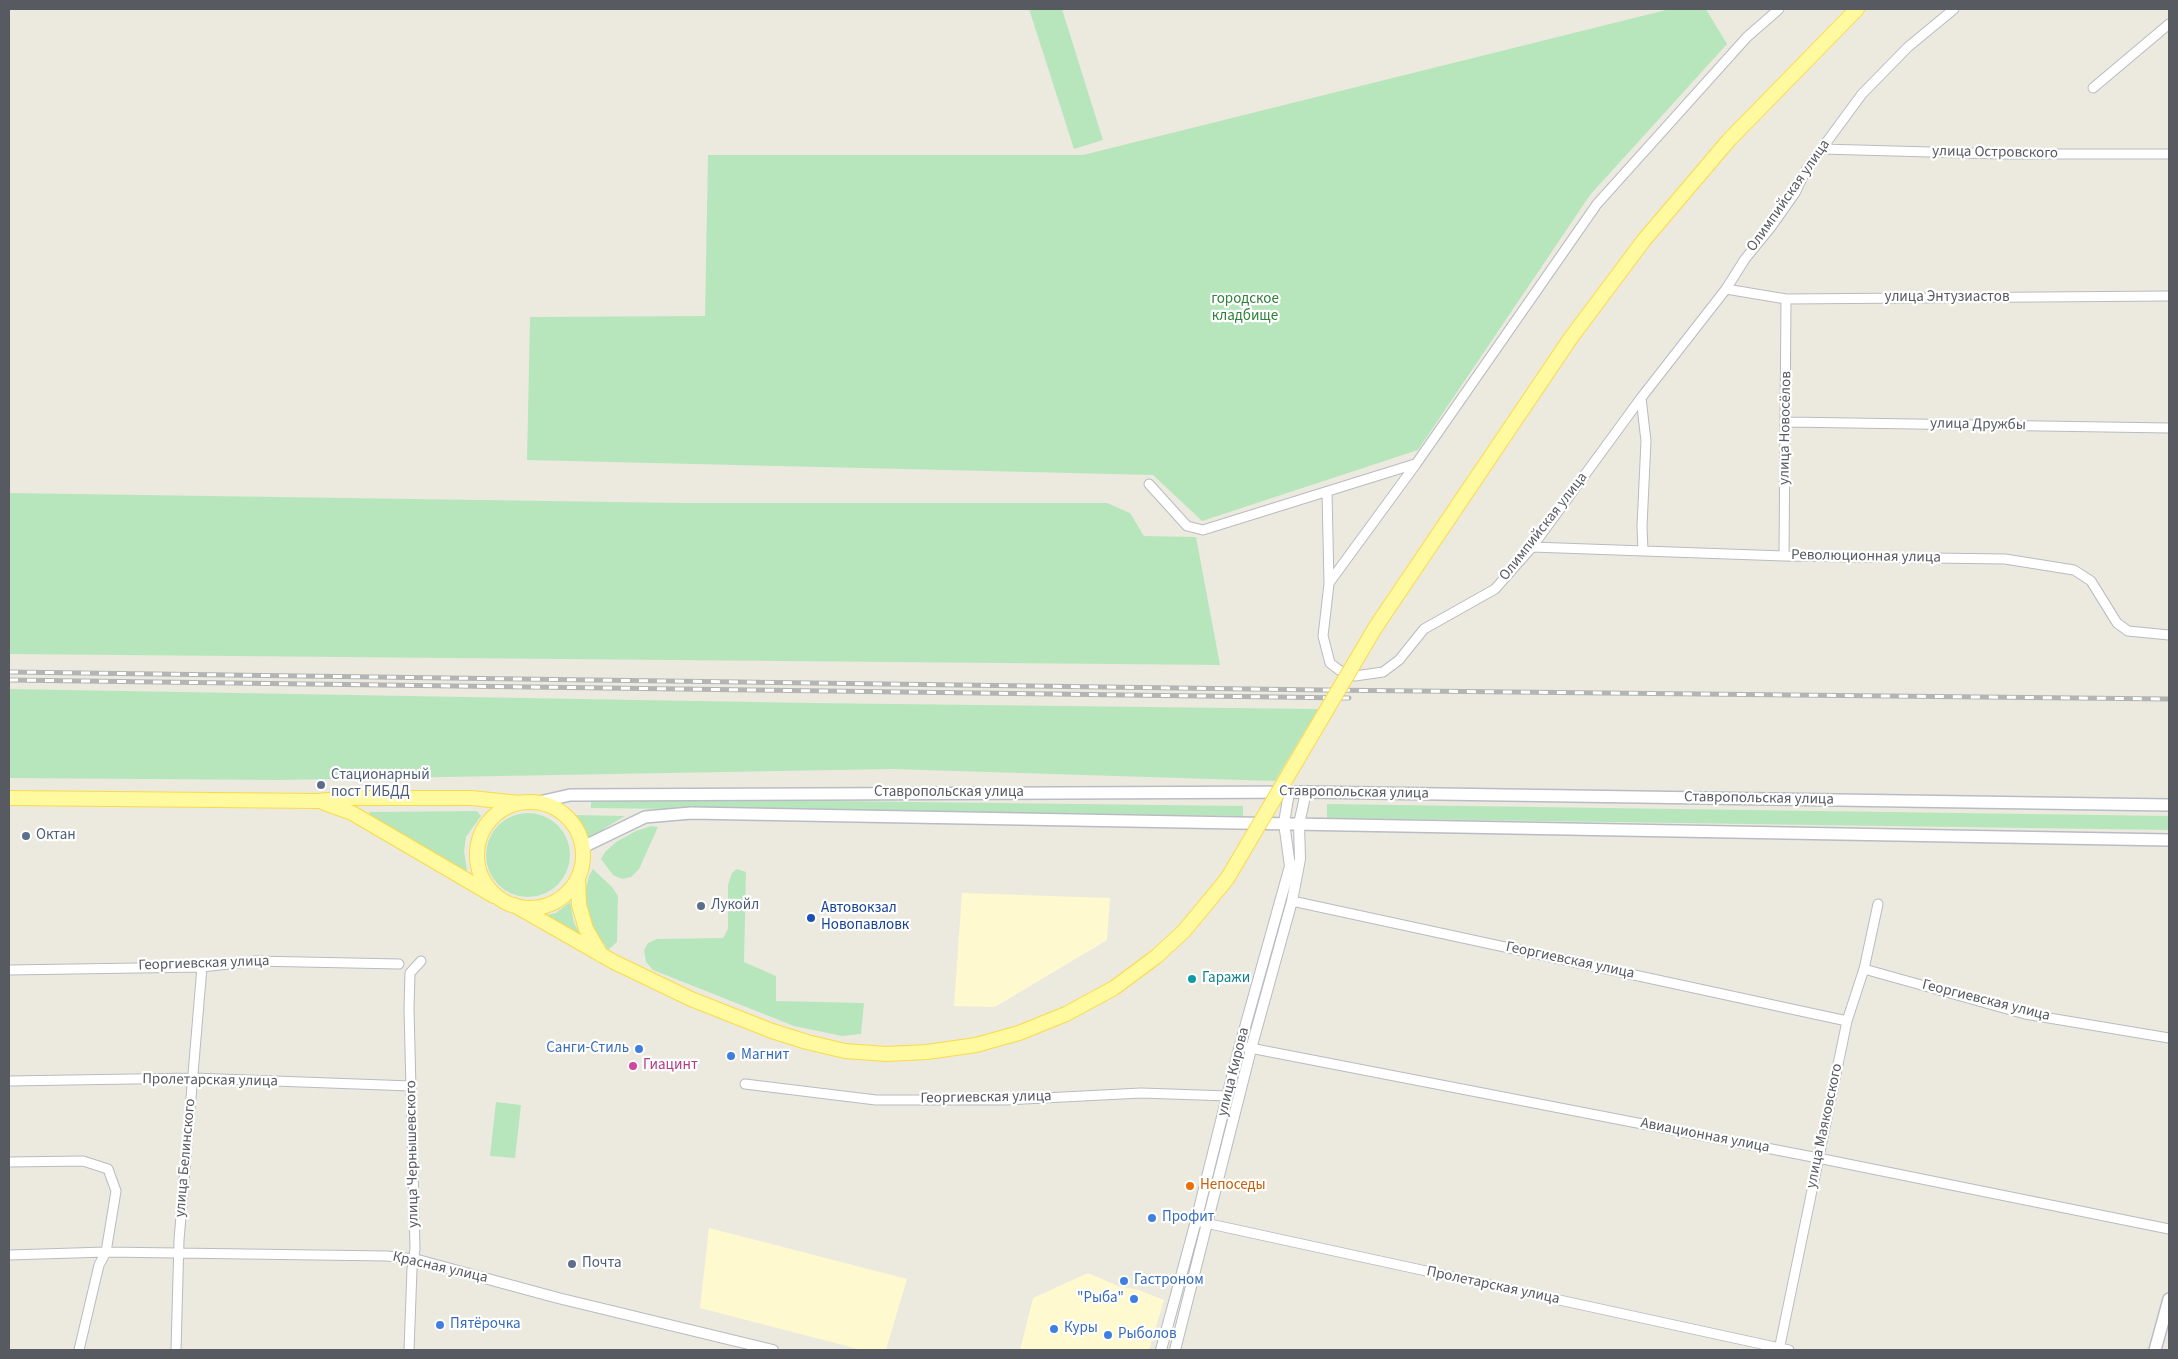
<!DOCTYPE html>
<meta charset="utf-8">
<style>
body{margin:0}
#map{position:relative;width:2178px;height:1359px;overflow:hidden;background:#eceade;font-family:"Source Sans 3",sans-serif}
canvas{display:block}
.frame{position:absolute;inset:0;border:10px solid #575b61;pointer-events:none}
</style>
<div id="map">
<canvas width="2178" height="1359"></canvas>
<div class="frame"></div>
</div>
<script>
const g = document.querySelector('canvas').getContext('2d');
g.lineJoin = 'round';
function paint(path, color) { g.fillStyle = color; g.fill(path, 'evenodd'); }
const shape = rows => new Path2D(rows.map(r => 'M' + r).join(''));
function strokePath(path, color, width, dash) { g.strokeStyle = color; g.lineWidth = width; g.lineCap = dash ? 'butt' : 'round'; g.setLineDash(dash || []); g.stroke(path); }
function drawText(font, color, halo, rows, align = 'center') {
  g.font = font + ' "Source Sans 3",sans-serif'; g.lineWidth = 4.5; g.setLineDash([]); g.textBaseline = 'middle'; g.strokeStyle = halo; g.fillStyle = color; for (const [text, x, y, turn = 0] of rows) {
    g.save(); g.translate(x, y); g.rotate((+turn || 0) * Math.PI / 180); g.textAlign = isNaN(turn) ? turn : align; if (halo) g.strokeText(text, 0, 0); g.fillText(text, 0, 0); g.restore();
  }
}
paint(shape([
 [962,893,1110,898,1107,940,995,1007,954,1006],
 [709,1228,907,1279,886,1350,862,1350,700,1308],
 [1088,1273,1118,1286,1139,1290,1164,1300,1149,1350,1020,1350,1033,1298]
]), '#fff9d0');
paint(shape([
 [1029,9,1062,9,1103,140,1074,149],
 [1670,9,1706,9,1727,44,1590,195,1418,450,1202,521,1153,475,527,460,530,317,705,316,708,155,1083,155],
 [9,493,683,503,1107,503,1130,513,1144,536,1196,537,1220,665,9,654],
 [9,689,812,703,1318,709,1275,781,892,769,278,780,9,778],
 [591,798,1243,806,1243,816,591,808],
 [1327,804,2169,816,2169,830,1327,818],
 [477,811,481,816,466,837,464,851,467,870,463,873,369,818,370,812],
 '486 855a42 42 0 1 1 84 0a42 42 0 1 1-84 0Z',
 [575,815,625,816,605,828,590,842],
 [651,826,658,827,639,869,631,877,622,879,613,875,601,859,605,852,616,842,636,831],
 [593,869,612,887,618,896,617,942,608,950,591,924,586,909,585,893,589,876],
 [737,869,746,872,744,962,776,976,776,1001,864,1003,861,1034,842,1036,794,1026,653,970,646,962,644,950,648,943,657,939,723,938,728,929,728,885,732,873],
 [570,902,574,923,581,935,543,916,556,913],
 [496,1102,521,1105,515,1158,490,1156]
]), '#b8e6bc');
const minor = shape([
 [2093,88,2169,24],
 [1822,149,2001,154,2169,154],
 [1726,289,1786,299,2169,296],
 [1641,398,1646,441,1642,526,1643,550],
 [1787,422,2169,428],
 [1149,484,1187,526,1203,530,1415,464],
 [1327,492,1329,584,1323,636,1330,663,1339,670,1355,676,1383,672,1399,660,1424,629,1495,589,1532,547,1641,398,1726,289,1745,259,1771,227,1795,193,1806,170,1862,94,1908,47,1954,9],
 [1532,547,1784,556,2005,559,2074,570,2091,581,2117,623,2128,631,2169,635],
 [1784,556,1786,299],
 [1329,583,1416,464,1597,204,1747,37,1779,9],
 [1292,901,1847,1021],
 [1864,969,2025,1014,2169,1038],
 [9,970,202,967,255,961,399,964],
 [1245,1047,1818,1158,2169,1229],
 [9,1081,193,1078,411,1086],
 [745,1084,876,1100,1005,1100,1141,1093,1228,1096],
 [9,1162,83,1161,108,1169,116,1191,106,1252,99,1265,79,1350],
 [1201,1222,1789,1350],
 [9,1255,106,1252,387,1256,414,1259],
 [176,1350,179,1240,202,967],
 [409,1350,412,1269,415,1249,409,1009,410,973,421,961],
 [1779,1350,1847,1021,1864,969,1878,904]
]);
const tertiary = shape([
 [414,1259,558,1298,773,1350],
 [1161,1350,1196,1221,1240,1045,1290,866,1284,823,1289,792],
 [1175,1350,1251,1049,1292,901,1300,859,1299,824,1306,792]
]);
const secondary = shape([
 [539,802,570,795,1306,792,2169,805],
 [583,847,645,817,691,813,2169,840],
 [2155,1350,2169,1299]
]);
const primary = shape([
 [1570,339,1644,240,1729,140,1857,9],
 [9,798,317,801,352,798,471,798,520,803],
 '477 855a53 53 0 1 1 106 0a53 53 0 1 1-106 0Z',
 [324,803,352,813,494,896],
 [578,877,579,905,586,929,601,955],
 [514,905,614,962,691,999,772,1031,807,1042,845,1051,886,1054,927,1052,976,1045,1019,1033,1066,1014,1114,988,1157,956]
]);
strokePath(minor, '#b9bbc2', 11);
strokePath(tertiary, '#b9bbc2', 12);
strokePath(secondary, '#b9bcc4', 14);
strokePath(primary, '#fbda49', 16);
strokePath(minor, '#fff', 9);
strokePath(tertiary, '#fff', 10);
strokePath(secondary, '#fff', 11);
strokePath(primary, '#fff9a0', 14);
const rail = shape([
 [9,672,1323,690,2169,699],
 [9,680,1349,698]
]);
strokePath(rail, '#b3b4b4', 5);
strokePath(rail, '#fff', 3, [9]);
const primaryBridge = shape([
 [1157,956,1184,931,1227,879,1375,628,1570,339]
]);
strokePath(primaryBridge, '#fbda49', 16, []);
strokePath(primaryBridge, '#fff9a0', 14);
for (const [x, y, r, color] of [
 [321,785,5,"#5c6f8a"],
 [26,836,5,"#5c6f8a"],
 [701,906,5,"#5c6f8a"],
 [811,918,5,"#1a4fb4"],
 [1192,979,5,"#0f9aa8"],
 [639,1049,5,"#3f7fe0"],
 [731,1056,5,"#3f7fe0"],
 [633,1066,5,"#d1479c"],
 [1190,1186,5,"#e8710a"],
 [1152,1218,5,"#3f7fe0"],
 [572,1264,5,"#5c6f8a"],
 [1124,1281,5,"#3f7fe0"],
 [1134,1299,5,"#3f7fe0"],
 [440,1325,5,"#3f7fe0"],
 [1054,1329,5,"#3f7fe0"],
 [1108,1335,5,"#3f7fe0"]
]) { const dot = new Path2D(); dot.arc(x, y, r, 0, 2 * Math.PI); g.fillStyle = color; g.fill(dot); strokePath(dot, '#fff', 2); }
drawText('15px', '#575b61', '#fff', [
 ["улица Островского",1995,153,1],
 ["Олимпийская улица",1789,196,-55],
 ["улица Энтузиастов",1947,298],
 ["улица Дружбы",1978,425,1],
 ["улица Новосёлов",1786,428,-89],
 ["Олимпийская улица",1544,527,-52],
 ["Революционная улица",1866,557,1],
 ["Ставропольская улица",949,793],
 ["Ставропольская улица",1354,793,1],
 ["Ставропольская улица",1759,799,1],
 ["Георгиевская улица",1570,961,12],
 ["Георгиевская улица",204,964,-2],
 ["Георгиевская улица",1986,1001,14],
 ["улица Кирова",1234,1072,-76],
 ["Пролетарская улица",210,1081,1],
 ["Георгиевская улица",986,1098,-1],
 ["улица Маяковского",1825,1126,-78],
 ["Авиационная улица",1705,1136,11],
 ["улица Чернышевского",413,1154,-91],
 ["улица Белинского",186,1158,-85],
 ["Красная улица",440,1268,13],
 ["Пролетарская улица",1493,1286,12]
]);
drawText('15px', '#2e823a', '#fff', [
 ["городское",1245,300],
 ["кладбище",1245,317]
]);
drawText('15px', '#4e5e75', '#fff', [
 ["Стационарный",331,776],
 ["пост ГИБДД",331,793],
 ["Октан",36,836],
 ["Лукойл",711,906],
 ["Почта",582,1264]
], 'left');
drawText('15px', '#164399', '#fff', [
 ["Автовокзал",821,909],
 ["Новопавловк",821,926]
], 'left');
drawText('15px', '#0d838f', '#fff', [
 ["Гаражи",1202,979]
], 'left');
drawText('15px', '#366cbe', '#fff', [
 ["Санги-Стиль",629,1049,"right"],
 ["Магнит",741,1056],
 ["Профит",1162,1218],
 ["Гастроном",1134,1281],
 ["\"Рыба\"",1124,1299,"right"],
 ["Пятёрочка",450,1325],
 ["Куры",1064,1329],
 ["Рыболов",1118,1335]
], 'left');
drawText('15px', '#b23c85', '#fff', [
 ["Гиацинт",643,1066]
], 'left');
drawText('15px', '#c56008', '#fff', [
 ["Непоседы",1200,1186]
], 'left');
</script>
